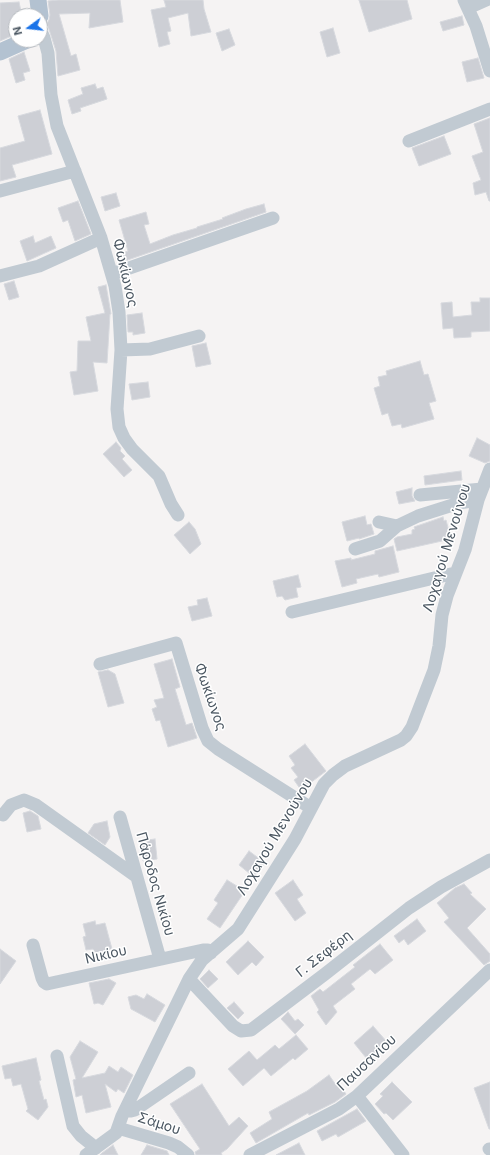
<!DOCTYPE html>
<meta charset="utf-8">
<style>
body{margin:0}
#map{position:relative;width:490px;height:1155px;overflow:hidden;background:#f5f3f3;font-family:Inter,sans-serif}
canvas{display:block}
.north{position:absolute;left:8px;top:8px;width:40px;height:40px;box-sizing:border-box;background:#fff;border:1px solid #b7bbc0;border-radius:50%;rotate:255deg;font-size:11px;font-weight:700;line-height:16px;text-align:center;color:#4a5661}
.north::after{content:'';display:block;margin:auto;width:14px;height:18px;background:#1a73e8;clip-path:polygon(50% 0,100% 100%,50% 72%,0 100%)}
</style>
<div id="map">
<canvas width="490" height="1155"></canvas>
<div class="north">N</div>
</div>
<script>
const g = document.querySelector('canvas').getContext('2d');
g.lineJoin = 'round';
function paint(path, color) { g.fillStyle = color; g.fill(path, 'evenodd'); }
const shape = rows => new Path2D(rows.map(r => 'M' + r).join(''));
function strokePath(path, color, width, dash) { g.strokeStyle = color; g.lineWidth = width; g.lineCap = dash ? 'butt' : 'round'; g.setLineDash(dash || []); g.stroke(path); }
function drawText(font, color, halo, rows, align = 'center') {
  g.font = font + ' Inter,sans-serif'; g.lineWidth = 3; g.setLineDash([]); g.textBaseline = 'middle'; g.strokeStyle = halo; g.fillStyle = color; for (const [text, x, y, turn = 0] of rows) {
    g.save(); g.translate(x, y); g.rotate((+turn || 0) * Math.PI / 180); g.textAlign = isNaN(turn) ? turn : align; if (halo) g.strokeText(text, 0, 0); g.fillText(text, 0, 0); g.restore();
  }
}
const building = shape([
 [58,0,120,0,123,22,89,28,90,13,59,14,71,56,76,54,80,70,58,76,56,51,47,23,49,20,50,15,48,1,58,0],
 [164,0,203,0,204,9,211,32,191,36,188,13,168,18,171,31,167,32,170,44,159,47,151,10,166,7,164,0],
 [359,0,407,0,412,19,369,32,359,0],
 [19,2,22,16,16,16,16,34,0,41,0,3,19,2],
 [462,16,464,25,443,31,440,22,462,16],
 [333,28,340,53,327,57,320,32,333,28],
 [229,29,235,45,222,51,216,33,229,29],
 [24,52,30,71,23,73,25,80,16,83,9,59,24,52],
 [478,58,484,78,467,82,462,62,478,58],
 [95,84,97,89,103,87,107,99,80,108,81,111,72,114,68,100,83,94,81,88,95,84],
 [40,110,52,154,12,165,16,177,0,181,0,148,25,141,18,116,40,110],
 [490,118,490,201,489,201,486,192,475,195,473,183,481,180,472,156,483,152,474,124,490,118],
 [444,136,451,154,419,166,412,148,444,136],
 [116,193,120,206,105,211,101,197,116,193],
 [78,201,91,234,75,241,68,220,63,222,58,208,78,201],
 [264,204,266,212,119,263,117,255,128,251,119,220,146,212,149,224,144,225,150,244,173,235,197,228,197,227,223,219,222,218,246,209,264,204],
 [33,236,35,243,51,236,56,248,27,261,20,241,33,236],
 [14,281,19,297,9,300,4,284,14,281],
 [106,285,111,314,110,314,107,363,93,362,98,391,74,395,70,372,77,371,78,341,91,341,86,317,105,313,98,287,106,285],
 [480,298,490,298,490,331,471,332,471,337,454,338,453,328,443,329,441,303,452,302,453,317,472,315,471,302,480,302,480,298],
 [142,313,145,333,133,335,133,332,128,332,127,315,142,313],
 [206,343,211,364,196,367,192,346,206,343],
 [420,361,424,375,428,374,436,401,429,403,434,419,402,428,401,424,392,426,388,413,382,415,374,388,380,386,378,377,387,375,386,371,420,361],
 [148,382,150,397,132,400,129,384,148,382],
 [477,438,490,445,490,461,485,463,469,456,477,438],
 [116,442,121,448,120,451,125,456,122,459,132,470,124,477,103,454,116,442],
 [461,471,462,480,425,485,424,476,461,471],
 [412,488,412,496,415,501,399,504,396,492,412,488],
 [365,516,367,525,371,524,374,534,359,539,359,538,347,541,342,522,365,516],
 [443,517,444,521,446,520,451,539,397,551,394,539,397,537,412,534,412,530,415,529,414,527,443,517],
 [189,522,195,529,201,544,190,554,174,535,189,522],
 [393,546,399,572,379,577,378,574,356,579,357,583,342,587,335,561,351,558,351,560,375,554,375,551,393,546],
 [298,575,301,587,296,588,298,597,285,600,282,596,277,597,273,581,298,575],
 [207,598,212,616,192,621,188,607,198,605,197,600,207,598],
 [172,659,180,687,175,689,186,725,192,723,197,738,168,747,160,720,156,721,152,709,157,707,154,700,164,698,154,664,172,659],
 [108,670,115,674,124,703,108,707,98,672,108,670],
 [305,744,326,771,301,790,294,780,298,777,291,768,295,765,289,756,305,744],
 [30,811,38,816,41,829,27,832,23,813,30,811],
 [107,821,110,837,105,845,88,833,94,824,107,821],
 [155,839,157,859,143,861,140,841,155,839],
 [249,851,265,863,254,877,239,865,249,851],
 [227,880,245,891,220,928,207,919,218,903,214,900,227,880],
 [293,880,303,895,297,899,306,913,295,921,275,893,293,880],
 [464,884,472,893,470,894,486,909,467,928,490,954,490,961,484,965,444,922,449,918,437,903,455,888,464,884],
 [417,919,426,931,408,945,404,939,399,943,394,936,417,919],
 [95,921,96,925,105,923,112,949,94,953,93,949,86,950,83,937,86,936,83,924,95,921],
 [248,941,264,957,256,966,252,962,238,975,226,962,248,941],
 [380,944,393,960,375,974,370,969,351,984,355,989,333,1006,337,1012,326,1025,317,1012,319,1010,311,996,320,989,323,992,355,967,353,965,380,944],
 [0,949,16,961,0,984,0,949],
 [209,970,218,979,208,988,200,979,209,970],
 [109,979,116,983,103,1005,98,1003,94,1004,89,983,109,979],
 [147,994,165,1005,155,1022,131,1009,128,997,136,995,144,999,147,994],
 [234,1002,244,1013,238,1019,227,1008,234,1002],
 [288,1012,295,1021,298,1019,304,1025,295,1034,281,1019,288,1012],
 [373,1026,387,1042,367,1059,354,1043,373,1026],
 [296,1035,308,1049,295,1060,293,1058,271,1076,264,1068,243,1086,228,1069,249,1051,257,1060,275,1045,279,1049,296,1035],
 [80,1041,98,1052,82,1078,105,1073,109,1066,118,1072,121,1067,133,1075,124,1093,118,1089,116,1092,105,1084,111,1107,86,1113,82,1095,76,1097,73,1080,76,1079,70,1057,80,1041],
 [36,1058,41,1080,39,1081,44,1100,46,1099,48,1107,38,1120,26,1111,28,1109,21,1084,13,1086,11,1078,5,1079,2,1066,36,1058],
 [329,1075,336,1085,339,1084,346,1094,335,1102,309,1115,308,1113,256,1143,250,1133,272,1119,269,1112,307,1091,329,1075],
 [392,1082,412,1102,393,1120,386,1113,384,1114,375,1104,383,1096,380,1094,392,1082],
 [490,1082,490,1129,489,1129,474,1088,490,1082],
 [202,1084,229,1126,239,1117,248,1126,227,1149,221,1153,222,1155,196,1155,195,1152,200,1149,170,1104,202,1084],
 [357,1109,366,1121,338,1137,336,1134,322,1141,317,1131,357,1109],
 [299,1143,305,1155,276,1155,299,1143],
 [113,1145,118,1155,100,1155,102,1153,113,1145],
 [147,1145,167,1151,169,1155,141,1155,147,1145]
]);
paint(building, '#cdcfd5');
strokePath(building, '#d7d9de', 1);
strokePath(shape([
 [464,0,476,26,490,71],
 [468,8,486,0],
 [40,29,44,38,48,53,51,95,57,126,101,238,115,286,119,312,121,350,117,409,119,427,124,438,132,449,159,476,171,504,178,515],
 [409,141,490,109],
 [0,191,75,171],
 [112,274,273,218],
 [0,276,39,266,101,238],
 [121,350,150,349,199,336],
 [420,495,482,489],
 [379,522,397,526],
 [355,549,380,541,397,526,418,516,459,503,478,500],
 [292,612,455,573],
 [100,664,176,643,202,728,208,741,218,749,311,808],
 [3,815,11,805,24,800,36,805,137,877],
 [120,817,160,959],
 [33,945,42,978,44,982,47,984,203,950,208,950,211,953],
 [189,979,233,1026,241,1031,251,1030,325,974,409,908,441,887,490,860],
 [57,1056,73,1126,81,1136,96,1148],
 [357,1096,403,1155],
 [125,1110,131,1111,135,1110,189,1073],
 [118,1128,169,1143,178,1147,188,1155],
 [489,1149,490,1149],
 [86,1155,116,1133,122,1116,189,979,202,960,238,929,295,839,324,784,333,775,345,766,401,740,406,736,412,727,434,670,439,646,442,615,447,596,465,550,478,500,490,469],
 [250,1155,339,1109,357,1096,490,970]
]), '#c1cad2', 13);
strokePath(shape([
 [38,0,40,16],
 [0,52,27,40]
]), '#b3c2d1', 17);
drawText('14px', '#4a5661', '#fff', [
 ["Φωκίωνος",125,273,77],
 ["Λοχαγού Μενούνου",447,548,-73],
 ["Φωκίωνος",210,697,71],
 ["Λοχαγού Μενούνου",275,837,-59],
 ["Πάροδος Νικίου",155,884,74],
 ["Γ. Σεφέρη",324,954,-38],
 ["Νικίου",106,955,-13],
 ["Παυσανίου",367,1063,-43],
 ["Σάμου",159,1124,18]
]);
</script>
